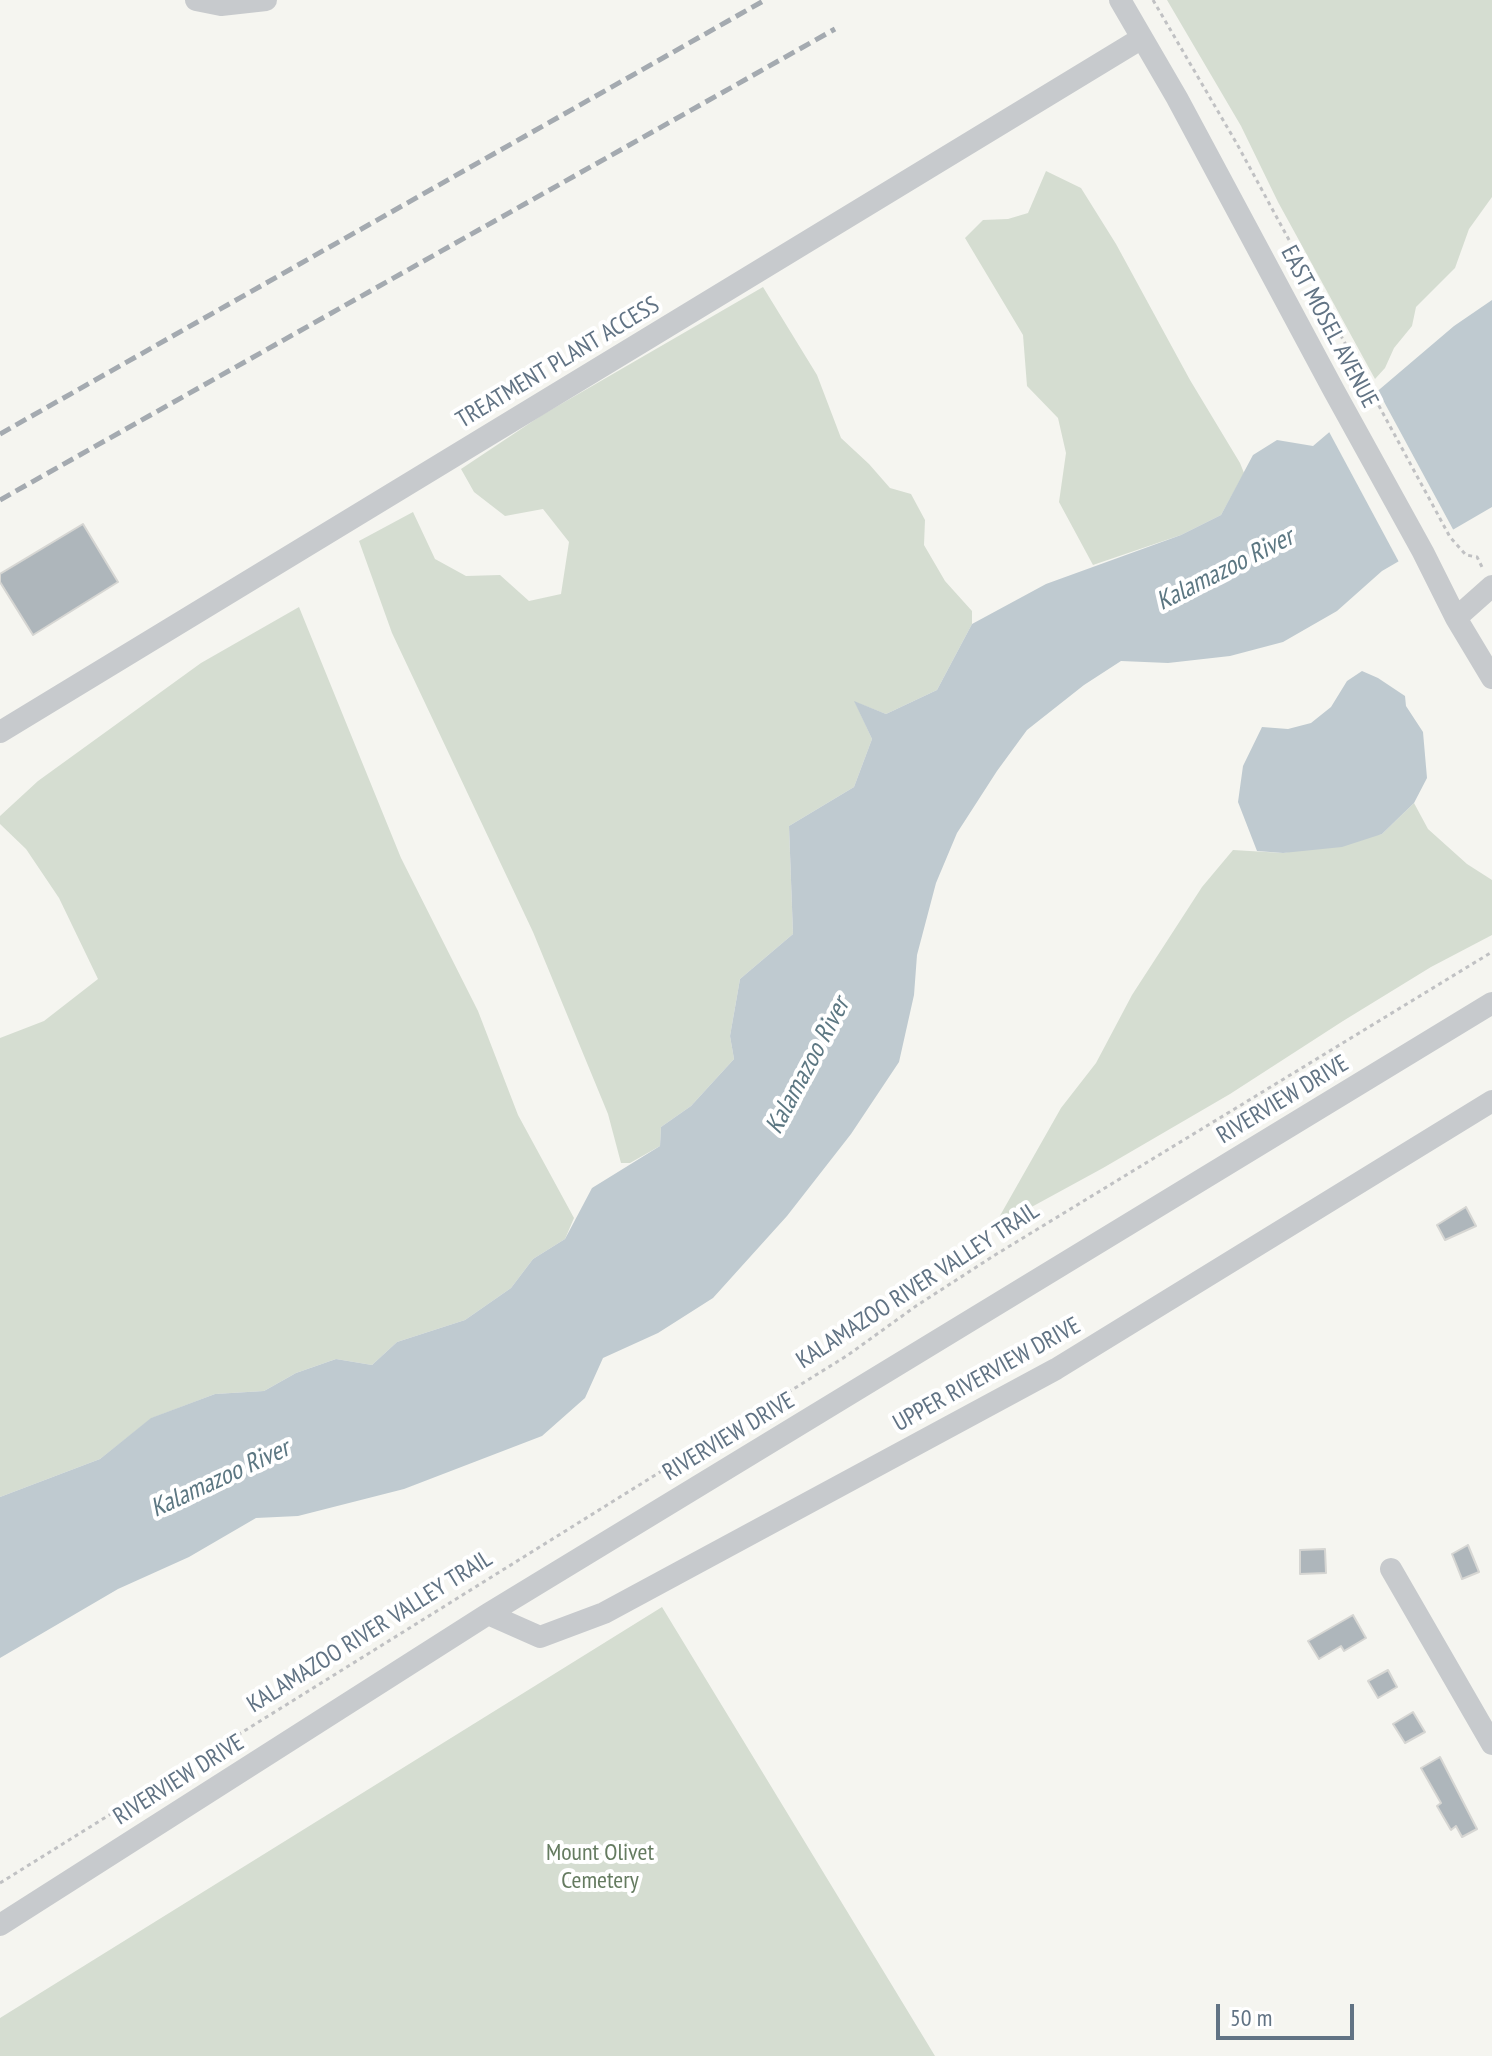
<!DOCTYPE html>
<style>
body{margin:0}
#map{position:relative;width:1492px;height:2056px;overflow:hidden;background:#f5f5f0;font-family:"PT Sans Narrow",sans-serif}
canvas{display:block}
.scale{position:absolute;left:1216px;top:2004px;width:138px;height:36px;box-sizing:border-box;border:4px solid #617384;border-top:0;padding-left:10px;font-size:24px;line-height:28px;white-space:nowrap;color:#617384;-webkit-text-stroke:6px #fff;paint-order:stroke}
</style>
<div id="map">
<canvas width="1492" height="2056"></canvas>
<div class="scale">50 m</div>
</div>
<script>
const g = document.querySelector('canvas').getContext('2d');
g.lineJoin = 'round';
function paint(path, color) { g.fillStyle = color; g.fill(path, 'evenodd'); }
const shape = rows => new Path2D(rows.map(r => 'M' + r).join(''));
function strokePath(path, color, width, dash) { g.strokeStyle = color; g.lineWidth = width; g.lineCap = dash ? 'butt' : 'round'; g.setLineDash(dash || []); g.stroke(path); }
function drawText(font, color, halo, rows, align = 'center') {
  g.font = font + ' "PT Sans Narrow",sans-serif'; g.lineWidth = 8; g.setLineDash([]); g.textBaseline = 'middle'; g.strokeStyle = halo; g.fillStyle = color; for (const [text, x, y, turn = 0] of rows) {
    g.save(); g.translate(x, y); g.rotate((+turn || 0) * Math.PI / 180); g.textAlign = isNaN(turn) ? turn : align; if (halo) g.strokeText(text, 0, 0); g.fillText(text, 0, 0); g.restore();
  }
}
paint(shape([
 [1167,0,1492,0,1492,197,1469,229,1455,268,1416,307,1412,326,1394,348,1385,368,1375,379,1278,202,1241,126],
 [1046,171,1081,188,1116,244,1190,380,1240,463,1244,473,1221,515,1181,535,1093,565,1059,502,1066,453,1058,418,1027,386,1023,335,965,238,983,220,1008,219,1028,213],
 [763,287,817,375,841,438,869,464,890,488,911,494,925,520,924,545,945,581,972,611,972,624,937,690,886,714,855,702,872,739,854,787,789,826,793,934,740,979,730,1036,734,1059,691,1106,661,1127,660,1146,630,1163,621,1163,608,1114,533,932,392,633,359,541,413,512,435,559,466,576,500,575,529,601,561,594,569,542,543,509,505,516,474,492,461,469,542,415],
 [299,607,401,858,478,1011,518,1115,574,1218,565,1239,533,1259,511,1288,465,1320,397,1342,372,1365,336,1359,296,1373,264,1391,215,1394,152,1418,100,1459,0,1497,0,1038,44,1021,98,979,59,898,26,849,0,824,0,816,38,781,201,663],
 [1414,803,1428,829,1467,864,1492,880,1492,935,1431,967,1343,1021,1230,1094,1103,1168,993,1228,1061,1108,1096,1063,1132,995,1202,887,1233,850,1283,853,1382,834],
 [662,1607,935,2056,0,2056,0,2018]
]), '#d5ddd1');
paint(shape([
 [1492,300,1492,507,1382,571,1337,611,1283,642,1230,656,1168,663,1121,661,1084,685,1027,730,997,771,957,833,936,883,917,955,914,995,899,1062,851,1134,787,1216,713,1298,658,1333,603,1358,585,1398,542,1436,404,1489,298,1516,256,1518,189,1557,118,1589,0,1658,0,1497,100,1459,151,1418,215,1394,264,1391,296,1373,336,1359,372,1365,397,1342,465,1320,511,1288,533,1259,565,1239,592,1188,660,1146,661,1127,691,1106,734,1059,730,1036,740,979,793,934,789,826,854,787,872,739,854,701,886,714,937,690,972,624,1046,584,1181,535,1221,515,1253,455,1277,440,1313,446,1454,326],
 [1362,671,1378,678,1405,696,1406,706,1423,732,1427,778,1414,803,1382,834,1342,847,1283,853,1257,851,1238,802,1243,766,1262,727,1288,729,1311,723,1331,707,1347,681]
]), '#bfcad0');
paint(shape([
 [1376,387,1455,533,1400,564,1327,428]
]), '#f5f5f0');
const building = shape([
 [83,524,118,582,33,635,0,582,0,574,83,524],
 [1466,1207,1476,1226,1445,1240,1437,1225,1466,1207],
 [1468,1545,1479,1572,1462,1579,1452,1554,1468,1545],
 [1325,1549,1326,1573,1300,1574,1300,1550,1325,1549],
 [1353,1615,1366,1638,1344,1651,1341,1646,1319,1659,1308,1641,1353,1615],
 [1388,1670,1397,1687,1378,1698,1368,1681,1388,1670],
 [1413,1712,1425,1732,1405,1743,1393,1724,1413,1712],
 [1440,1757,1477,1829,1462,1837,1456,1826,1451,1830,1437,1806,1441,1803,1421,1768,1440,1757]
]);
paint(building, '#aeb6bb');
strokePath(building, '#d6d6d3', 2);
strokePath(shape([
 [1153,0,1237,144,1450,537,1466,555,1477,557,1482,567],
 [0,1883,848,1355,916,1306,995,1255,1492,952]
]), '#c0c1c3', 3, [4, 4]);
strokePath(shape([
 [196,0,221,5,266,0],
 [1120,0,1177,98,1333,389,1423,552,1456,618,1492,678],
 [1456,618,1492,586],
 [0,732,1142,38],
 [1391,1569,1492,1744],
 [488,1614,540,1637,604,1613,1056,1369,1492,1101],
 [0,1925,488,1614,1492,1003]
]), '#c7cacd', 22);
strokePath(shape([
 [0,434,765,0],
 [0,500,835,29]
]), '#a4aab0', 5, [12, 6]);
drawText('24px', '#617384', '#fff', [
 ["EAST MOSEL AVENUE",1329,327,62],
 ["TREATMENT PLANT ACCESS",558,363,-31],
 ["RIVERVIEW DRIVE",1283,1100,-31],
 ["KALAMAZOO RIVER VALLEY TRAIL",918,1286,-33],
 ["UPPER RIVERVIEW DRIVE",987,1375,-29],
 ["RIVERVIEW DRIVE",729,1437,-31],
 ["KALAMAZOO RIVER VALLEY TRAIL",370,1632,-32],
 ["RIVERVIEW DRIVE",179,1780,-32]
]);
drawText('24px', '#657b60', '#fff', [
 ["Mount Olivet",600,1853],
 ["Cemetery",600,1881]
]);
drawText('italic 26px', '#5c7782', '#fff', [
 ["Kalamazoo River",1225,570,-27],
 ["Kalamazoo River",808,1066,-62],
 ["Kalamazoo River",220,1479,-25]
]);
</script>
